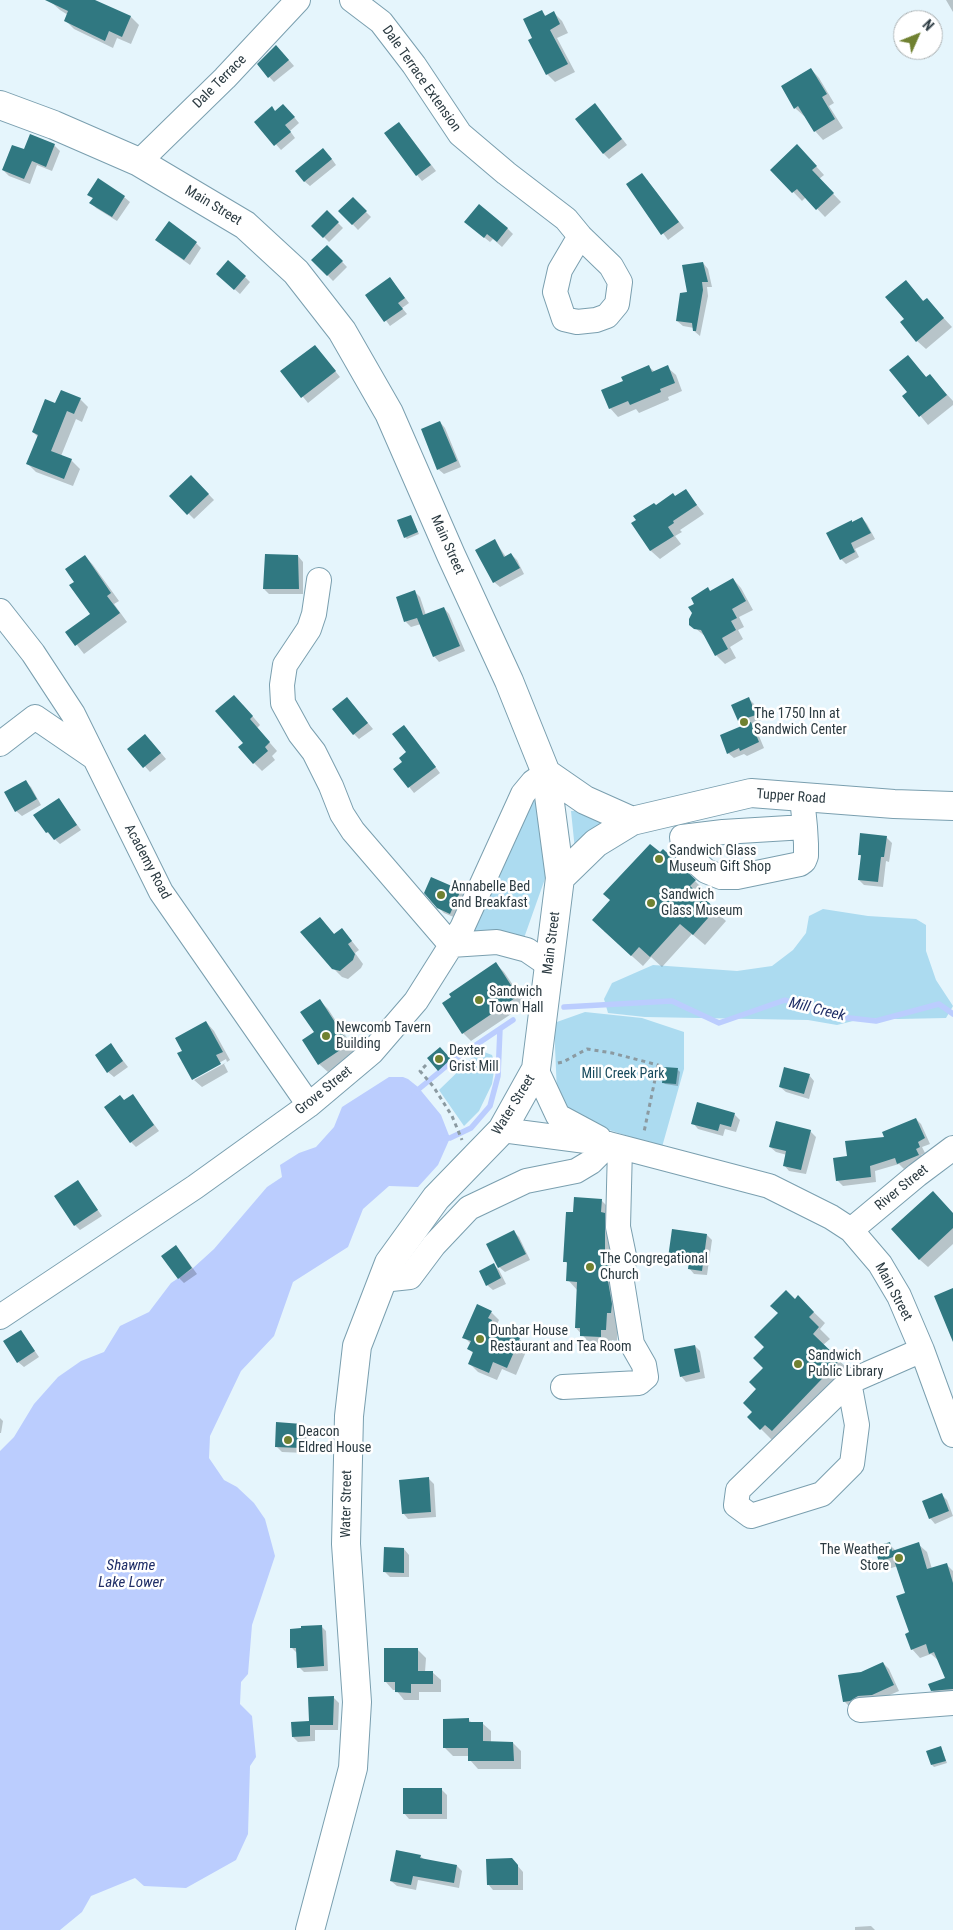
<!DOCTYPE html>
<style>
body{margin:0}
#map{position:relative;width:953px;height:1930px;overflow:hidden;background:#e5f5fc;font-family:"Roboto Condensed",sans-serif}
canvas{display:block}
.north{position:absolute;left:893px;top:10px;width:50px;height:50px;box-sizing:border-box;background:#fff;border:1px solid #abb1b3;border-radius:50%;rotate:46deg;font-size:14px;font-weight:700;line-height:20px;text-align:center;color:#2c3b42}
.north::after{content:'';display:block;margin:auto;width:18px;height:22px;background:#708131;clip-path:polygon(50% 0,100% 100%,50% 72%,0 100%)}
</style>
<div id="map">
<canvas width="953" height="1930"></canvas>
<div class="north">N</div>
</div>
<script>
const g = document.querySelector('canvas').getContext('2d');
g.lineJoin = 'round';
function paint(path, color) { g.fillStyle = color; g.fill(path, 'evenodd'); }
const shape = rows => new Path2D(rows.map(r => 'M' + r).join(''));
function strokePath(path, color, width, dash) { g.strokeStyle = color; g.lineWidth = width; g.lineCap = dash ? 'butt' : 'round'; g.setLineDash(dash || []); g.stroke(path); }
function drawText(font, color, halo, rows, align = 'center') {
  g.font = font + ' "Roboto Condensed",sans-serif'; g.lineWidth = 5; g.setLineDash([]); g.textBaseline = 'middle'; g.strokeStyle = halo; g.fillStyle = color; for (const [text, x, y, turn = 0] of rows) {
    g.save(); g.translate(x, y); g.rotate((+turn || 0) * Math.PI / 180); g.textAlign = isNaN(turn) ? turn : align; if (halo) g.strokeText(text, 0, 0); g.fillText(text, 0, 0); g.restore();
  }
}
paint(shape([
 [534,795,538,798,547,873,524,938,468,938],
 [571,811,581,811,612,824,575,850],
 [823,909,868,916,916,919,926,925,926,951,936,980,953,1006,946,1018,898,1019,865,1018,837,1025,808,1020,645,1017,608,1013,604,999,612,983,653,965,737,971,772,966,793,950,806,933,809,916],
 [585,1012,642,1018,684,1032,684,1069,662,1147,603,1128,571,1112,557,1093,554,1023],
 [484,1052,492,1055,495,1064,492,1084,479,1111,464,1126,439,1090,474,1056]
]), '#acdbf0');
paint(shape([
 [389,1077,403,1077,408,1079,418,1087,441,1115,450,1138,438,1165,418,1187,389,1186,363,1209,348,1247,293,1282,274,1336,241,1371,210,1436,209,1458,224,1480,237,1487,254,1503,265,1519,275,1556,252,1625,248,1674,241,1682,240,1704,252,1716,256,1757,250,1766,248,1834,236,1860,186,1888,144,1886,135,1878,91,1896,82,1912,60,1930,0,1930,0,1451,14,1437,34,1404,58,1377,81,1361,104,1352,120,1326,149,1312,171,1283,192,1269,214,1249,267,1187,282,1177,280,1165,299,1153,316,1147,334,1127,342,1107]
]), '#bbcdfe');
paint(shape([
 [52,0,92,0,131,17,139,25,131,44,117,38,113,48,74,29,66,21,68,15,60,10,51,2],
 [946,0,953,0,953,12],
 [541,11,547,17,554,13,562,21,568,33,557,38,575,72,555,82,547,74],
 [282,52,294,66,274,82,258,65],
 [811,69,819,78,834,103,829,106,843,128,823,140,815,131,805,115,804,116,795,108,782,86],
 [600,110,627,145,609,159,604,154],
 [289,111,299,123,290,131,295,138,281,150,256,122,276,112],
 [404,129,436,171,422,181,417,175],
 [30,136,54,145,60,151,52,171,37,165,30,184,9,176,3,170,25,151],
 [805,154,824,175,819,179,841,202,825,217,806,197,802,201,772,170],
 [329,155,336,165,310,186,304,181],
 [647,180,684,228,668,240,627,184],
 [89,194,124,197,130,202,117,221,96,208,91,202,93,199],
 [353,199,371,217,358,230,340,211],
 [327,212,343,228,329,242,313,226],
 [471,227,507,228,513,234,502,247,493,239,490,242],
 [196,243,201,248,190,265,162,245],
 [327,246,347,267,333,281,313,260],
 [703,263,708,269,712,287,707,287,708,296,700,336,694,331,694,328,683,326,677,321],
 [245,277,250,282,240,294,223,279],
 [390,278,409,303,402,308,407,314,390,326,367,295],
 [914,290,924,302,927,300,952,327,926,349,917,341,906,319],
 [315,346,340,377,308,403,282,371],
 [908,357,927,378,930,376,953,401,953,405,928,425,904,396,909,392],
 [649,367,655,372,667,367,676,375,682,391,668,397,669,400,639,413,636,409,618,417,610,408,624,381],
 [80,399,88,407,82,422,76,419,61,456,71,460,80,469,73,486,36,472,27,463,38,437,33,432,56,404],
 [440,422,445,428,461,467,444,474,438,469],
 [191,476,214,500,194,519,171,496],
 [686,491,704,514,680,530,682,532,675,536,681,544,660,559,651,551,633,523,656,506,675,498],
 [411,517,419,534,407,539,405,537],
 [862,518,867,524,875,539,855,549,859,557,846,564,841,559,853,523],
 [495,541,506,557,511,554,517,560,524,574,500,587,494,582],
 [85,556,93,565,119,601,114,604,127,622,84,654,67,632,92,614,76,582],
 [298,556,303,562,303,594,269,594,264,589],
 [733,579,741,588,753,610,739,617,744,627,738,630,743,639,730,647,736,658,725,664,716,655,706,637,695,628,711,592],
 [415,592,420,597,426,615,444,608,449,614,465,651,439,662,434,656,421,624,411,627,406,622,398,597],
 [748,698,754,704,761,720,751,724,756,729,764,748,747,756,744,754,734,758,728,753,744,726,739,721],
 [352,704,373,729,359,739,354,734],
 [243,705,260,725,257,728,277,751,272,756,275,760,262,771,254,763,244,743],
 [409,732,440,773,414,793,395,769,403,762,408,753],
 [151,741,166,759,150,772,129,749],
 [26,782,31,787,41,805,22,816,16,811],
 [59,800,81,830,60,844,47,832],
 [886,837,892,843,889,862,886,861,883,887,864,885,859,880,862,857,859,854],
 [695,881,706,892,701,898,726,921,705,945,692,934,662,967,651,957,643,966,604,931],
 [460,891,465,896,456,918,444,913,438,907],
 [320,918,335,935,342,929,359,950,355,953,363,964,361,968,348,979,342,977,333,968],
 [496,964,504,972,526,1004,471,1041,463,1033,453,997],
 [320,1001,328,1009,357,1053,328,1072,319,1064,315,1032],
 [206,1022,214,1031,230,1060,224,1064,228,1072,202,1087,194,1080,227,1062,226,1059,194,1077,194,1079,179,1054,183,1051],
 [111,1045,128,1067,114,1077,108,1072],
 [440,1048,452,1062,441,1072,428,1058],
 [678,1070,680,1072,678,1086,665,1084,663,1082],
 [809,1075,814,1081,809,1099,786,1092,780,1087],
 [133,1096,159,1131,136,1147,131,1142,125,1102],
 [734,1114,740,1120,736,1132,725,1129,723,1136,698,1129,693,1123],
 [916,1119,921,1124,930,1144,922,1147,925,1153,921,1155,924,1161,904,1169,899,1164,875,1171,876,1182,843,1186,837,1180,849,1157],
 [810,1131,816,1137,806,1174,789,1171,784,1165,787,1155,776,1152,770,1147],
 [78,1182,102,1216,80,1230,75,1225],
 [601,1200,612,1211,618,1323,617,1341,612,1340,612,1348,593,1347,576,1328,578,1291,568,1280,568,1265,565,1261,574,1213],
 [953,1214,953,1244,928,1267,919,1259],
 [514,1232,519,1237,530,1260,505,1272,499,1267],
 [707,1235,712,1240,707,1275,694,1274,689,1268,689,1265,675,1263,669,1257],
 [181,1252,197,1274,184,1283,179,1278],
 [494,1265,499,1270,506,1284,493,1290,487,1285],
 [798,1297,825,1323,820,1329,830,1339,823,1345,851,1372,784,1442,777,1435,772,1440,749,1417,754,1412,765,1368,766,1347],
 [491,1312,499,1320,496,1326,500,1330,519,1339,528,1347,516,1375,502,1369,497,1380,478,1372,470,1364,474,1354,469,1349,471,1344,464,1337],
 [21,1331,39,1357,24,1367,18,1362],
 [695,1346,700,1351,705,1378,686,1382,681,1376],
 [0,1418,3,1421,1,1433,0,1433],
 [302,1425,307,1430,306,1453,282,1452,276,1446],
 [428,1478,434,1484,436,1517,408,1519,403,1513],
 [942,1495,947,1500,953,1516,935,1524,930,1518],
 [889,1544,896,1551,918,1544,927,1552,932,1569,946,1564,953,1571,953,1698,940,1699,932,1690,946,1678,939,1661,931,1654,920,1658,912,1649,906,1594,898,1566,888,1569,880,1561],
 [404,1549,409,1555,409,1577,390,1577,384,1571],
 [321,1626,326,1631,328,1671,304,1672,299,1667,297,1653,292,1648],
 [417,1649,426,1658,425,1672,432,1672,441,1680,441,1692,419,1692,419,1700,404,1700,396,1690,393,1690,385,1681],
 [883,1663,889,1669,899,1691,878,1700,850,1707,844,1701,861,1673],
 [333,1697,339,1703,338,1730,315,1730,315,1741,298,1742,293,1737],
 [469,1720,472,1723,482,1723,491,1731,491,1743,513,1743,521,1751,521,1769,478,1769,470,1760,470,1756,453,1756,445,1748],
 [941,1747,947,1763,934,1767,932,1765],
 [442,1790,447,1795,447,1819,409,1819,404,1813],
 [420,1856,425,1860,457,1866,462,1871,459,1888,418,1880,416,1890,397,1886,391,1881],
 [517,1865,523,1872,523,1890,493,1890,488,1884],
 [871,1926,875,1930,855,1930,855,1927]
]), '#0003');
strokePath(shape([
 [564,1007,672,1001,719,1023,785,1000,832,1016,876,1021,939,1004,953,1014],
 [414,1093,455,1059,513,1020],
 [443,1138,450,1138,471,1128,490,1106,498,1076,500,1029]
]), '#bbcdfe', 5.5);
paint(shape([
 [45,0,95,0,131,16,122,37,109,31,105,41,64,21,68,11],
 [542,10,545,16,554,11,560,24,550,30,568,64,546,75,528,40,532,38,523,19],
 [276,45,289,60,268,78,257,64],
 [811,68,827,94,822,97,835,119,814,132,798,106,794,109,781,86],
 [595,103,622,139,603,154,575,119],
 [283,104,295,117,285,125,291,132,274,146,254,122,272,106,275,111],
 [399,122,431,165,416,176,384,133],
 [30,134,55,144,46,167,32,161,24,179,2,170,12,145,24,149],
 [797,144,817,166,812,170,834,193,816,210,797,189,792,193,770,170],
 [323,148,332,159,304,182,295,171],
 [642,173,679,222,661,235,626,184],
 [98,178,125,196,112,217,89,203,93,198,87,195],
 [353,197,367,211,352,225,338,211],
 [479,204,508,228,497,242,487,234,484,238,464,222],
 [327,210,339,222,323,238,311,226],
 [169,221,197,242,184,260,155,240],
 [327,245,343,261,327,276,311,260],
 [228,260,246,276,234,290,216,274],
 [703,262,708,282,702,282,703,290,696,331,693,331,692,323,676,321,680,293,687,292,682,265],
 [390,277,405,298,398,303,403,309,384,322,365,295],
 [906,280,923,301,927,298,944,318,916,342,900,322,904,319,885,297],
 [315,345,336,371,301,398,280,371],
 [908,355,926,377,930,374,947,395,919,417,902,396,907,392,889,370],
 [649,365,652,372,668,365,675,383,660,389,661,392,630,405,628,401,609,409,601,390,623,381,621,377],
 [61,390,81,398,74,414,67,411,51,451,72,459,64,479,26,464,38,435,32,432,45,399,55,403],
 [440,421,457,461,437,470,421,429],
 [191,475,209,494,187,515,169,496],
 [686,489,697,505,673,521,674,523,668,527,674,536,650,551,631,523,636,520,633,516,654,503,656,505,673,493,675,496],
 [411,515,418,532,404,538,397,520],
 [862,517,871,533,851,543,855,552,840,560,826,533,852,520,852,522],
 [495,539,504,557,511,553,520,568,493,583,475,550],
 [265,554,298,555,299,589,263,589],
 [85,555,111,593,107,596,120,613,75,646,65,632,90,614,69,585,74,582,65,569],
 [733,578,746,601,732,609,737,618,731,621,736,630,722,638,728,649,715,656,701,630,694,629,689,625,689,619,692,613,688,607,694,604,691,598,708,587,710,591],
 [415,590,423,615,444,607,460,646,433,657,417,618,404,622,396,597],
 [234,695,253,716,250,719,270,742,265,747,268,751,253,764,238,747,243,743,215,711],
 [347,697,368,723,353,735,332,709],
 [749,697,756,715,738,721,731,705],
 [751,722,759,742,740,751,739,748,727,754,720,735],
 [404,725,436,767,408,788,393,769,402,762,399,758,406,752,392,734],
 [145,734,161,753,143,768,127,749],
 [26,780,37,799,15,812,4,792],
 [59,798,77,825,54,840,48,832,46,833,33,815],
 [860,833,887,836,884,857,881,857,878,882,858,880,861,855,858,855],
 [650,844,660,852,663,849,696,880,690,886,716,909,693,935,680,924,650,957,639,947,631,956,592,920,610,900,603,894],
 [431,877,461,890,450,914,437,908,424,893],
 [320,917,334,934,342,928,352,941,348,944,355,954,353,960,340,971,332,969,300,932],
 [496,962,518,996,462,1034,442,1003,451,997,449,994],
 [320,999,349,1044,318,1065,302,1040,314,1032,300,1012],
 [206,1021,223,1052,216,1055,221,1064,192,1080,177,1053,182,1051,175,1038],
 [111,1043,123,1061,107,1073,95,1055],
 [440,1047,451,1059,438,1071,427,1058],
 [664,1067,678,1068,676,1084,662,1083],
 [784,1067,810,1074,804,1094,779,1087],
 [133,1094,154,1125,130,1143,104,1107,120,1095,124,1100],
 [697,1102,735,1113,731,1127,720,1124,718,1131,691,1124],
 [916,1118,925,1138,918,1142,920,1147,916,1149,919,1155,897,1164,895,1158,870,1166,871,1177,836,1181,833,1158,847,1156,845,1141,884,1137,882,1132],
 [776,1121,811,1130,801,1170,783,1166,786,1151,769,1147],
 [78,1180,98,1210,74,1226,54,1196],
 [933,1191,953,1213,953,1228,919,1260,891,1229],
 [574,1197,602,1199,601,1212,605,1213,605,1258,610,1259,608,1281,612,1304,611,1313,607,1313,606,1330,601,1330,601,1337,580,1336,580,1328,575,1328,577,1282,566,1281,567,1262,563,1262,566,1212,573,1212],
 [672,1229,707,1234,702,1271,688,1269,689,1261,668,1258],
 [514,1230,526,1254,498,1268,486,1244],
 [176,1245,192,1268,178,1279,161,1256],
 [494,1263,501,1278,486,1286,479,1271],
 [953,1288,953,1342,934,1296],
 [786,1290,795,1299,798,1295,814,1312,809,1317,819,1327,813,1334,840,1360,772,1431,765,1425,760,1430,747,1417,752,1412,743,1403,756,1389,749,1382,763,1368,753,1358,764,1347,754,1337,778,1313,770,1306],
 [477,1304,492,1311,488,1318,492,1320,490,1325,520,1338,507,1368,493,1362,489,1373,468,1364,473,1352,467,1349,471,1341,462,1338],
 [21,1330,35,1351,17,1363,3,1341],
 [695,1345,700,1372,680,1377,674,1349],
 [276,1422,302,1424,301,1448,275,1447],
 [429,1477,431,1512,402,1514,399,1480],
 [942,1493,949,1511,929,1519,922,1501],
 [890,1542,892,1551,919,1542,927,1569,947,1563,953,1583,953,1689,931,1691,928,1684,945,1678,934,1652,929,1654,926,1644,911,1650,905,1634,909,1632,896,1596,905,1593,893,1557,879,1562,874,1547],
 [384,1547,404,1548,404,1573,383,1572],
 [322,1625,324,1666,297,1668,296,1648,290,1648,290,1629,301,1628,301,1626],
 [384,1648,418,1648,418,1671,433,1671,433,1684,411,1684,411,1693,395,1692,395,1682,384,1682],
 [883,1662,894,1685,872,1695,858,1696,850,1701,843,1702,838,1675,861,1672],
 [334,1696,333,1725,310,1725,310,1736,292,1737,291,1722,309,1721,308,1697],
 [469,1718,469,1722,483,1722,483,1741,513,1742,514,1761,468,1761,468,1748,443,1748,443,1719],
 [941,1746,946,1761,931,1765,926,1751],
 [403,1788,442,1788,442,1814,403,1814],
 [396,1850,421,1855,420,1858,457,1865,454,1883,413,1876,411,1885,390,1881],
 [512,1858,518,1865,518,1885,487,1885,486,1859]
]), '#307881');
const minor = shape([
 [352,0,381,22,414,65,460,134,506,173,566,219,580,236,611,266,620,282,617,304,607,316,596,320,577,322,564,319,555,292,560,270,580,236],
 [139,162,225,78,298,0],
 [319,580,314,614,309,629,285,665,282,685,283,703,300,734,314,752,331,786,342,814,353,831,451,945],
 [0,611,33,653,73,714,161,892,309,1105],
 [0,744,35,717,92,756],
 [802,797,805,827,806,844,806,856,804,861,800,864,737,877,721,877,706,871,689,856,683,845,682,837,723,832,805,827],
 [451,945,497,942,527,950,549,965],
 [536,1069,558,1116,599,1138],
 [502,1130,609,1144,769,1186,831,1217,851,1230,880,1264,899,1296,922,1350,953,1435],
 [851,1230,917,1175,953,1148],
 [382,1280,410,1277,434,1245,469,1208,526,1181,576,1171,591,1162,609,1144],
 [0,1317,195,1187,309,1105,372,1052,416,1001,462,928,523,794,533,782,546,773],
 [849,1382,857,1425,852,1464,822,1494,751,1516,736,1505,738,1490,849,1382,922,1350],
 [563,1387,639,1383,646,1377,644,1365,632,1344,622,1282,624,1256,618,1227,620,1147],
 [860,1710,953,1703]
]);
const major = shape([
 [0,105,54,125,139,162,245,225,296,272,342,331,389,413,451,555,509,681,546,773,560,878,536,1069,502,1130,436,1198,389,1263,357,1346,349,1416,346,1544,357,1702,353,1768,310,1930],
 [546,773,585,800,632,821],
 [560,878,596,843,632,821,751,793,894,804,953,806]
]);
strokePath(minor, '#7a9faf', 26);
strokePath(major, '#7a9faf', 30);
strokePath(shape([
 [558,1063,563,1062,587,1049,612,1053,658,1065,644,1132],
 [426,1065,420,1071,433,1086,452,1116,462,1140]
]), '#8b9aa1', 3, [4, 4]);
strokePath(minor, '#fff', 24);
strokePath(major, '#fff', 28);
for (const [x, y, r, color] of [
 [744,722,5,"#708131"],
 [659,859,5,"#708131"],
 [441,895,5,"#708131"],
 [651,903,5,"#708131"],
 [479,1000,5,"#708131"],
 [326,1036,5,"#708131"],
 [439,1059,5,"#708131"],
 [590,1267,5,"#708131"],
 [480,1339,5,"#708131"],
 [798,1364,5,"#708131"],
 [288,1440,5,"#708131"],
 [899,1558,5,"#708131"]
]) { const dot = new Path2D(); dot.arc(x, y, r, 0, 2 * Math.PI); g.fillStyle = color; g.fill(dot); strokePath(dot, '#fff', 2); }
drawText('14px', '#2c3b42', '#fff', [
 ["Dale Terrace Extension",421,79,55],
 ["Dale Terrace",220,82,-45],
 ["Main Street",213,206,31],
 ["Main Street",447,545,66],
 ["Tupper Road",791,797,4],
 ["Academy Road",147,862,62],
 ["Main Street",552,943,-83],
 ["Grove Street",324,1091,-39],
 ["Water Street",514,1105,-58],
 ["River Street",902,1188,-39],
 ["Main Street",893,1292,62],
 ["Water Street",347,1504,-89]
]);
drawText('14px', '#2c3b42', '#fff', [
 ["The 1750 Inn at",754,714],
 ["Sandwich Center",754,730],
 ["Sandwich Glass",669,851],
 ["Museum Gift Shop",669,867],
 ["Annabelle Bed",451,887],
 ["and Breakfast",451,903],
 ["Sandwich",661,895],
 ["Glass Museum",661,911],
 ["Sandwich",489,992],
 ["Town Hall",489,1008],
 ["Newcomb Tavern",336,1028],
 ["Building",336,1044],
 ["Dexter",449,1051],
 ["Grist Mill",449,1067],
 ["The Congregational",600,1259],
 ["Church",600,1275],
 ["Dunbar House",490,1331],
 ["Restaurant and Tea Room",490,1347],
 ["Sandwich",808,1356],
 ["Public Library",808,1372],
 ["Deacon",298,1432],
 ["Eldred House",298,1448],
 ["The Weather",889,1550,"right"],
 ["Store",889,1566,"right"]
], 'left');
drawText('14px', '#184a5d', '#fff', [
 ["Mill Creek Park",623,1074]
]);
drawText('italic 15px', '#1f2e67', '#fff', [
 ["Mill Creek",817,1010,14],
 ["Shawme",131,1566],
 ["Lake Lower",131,1583]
]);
</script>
